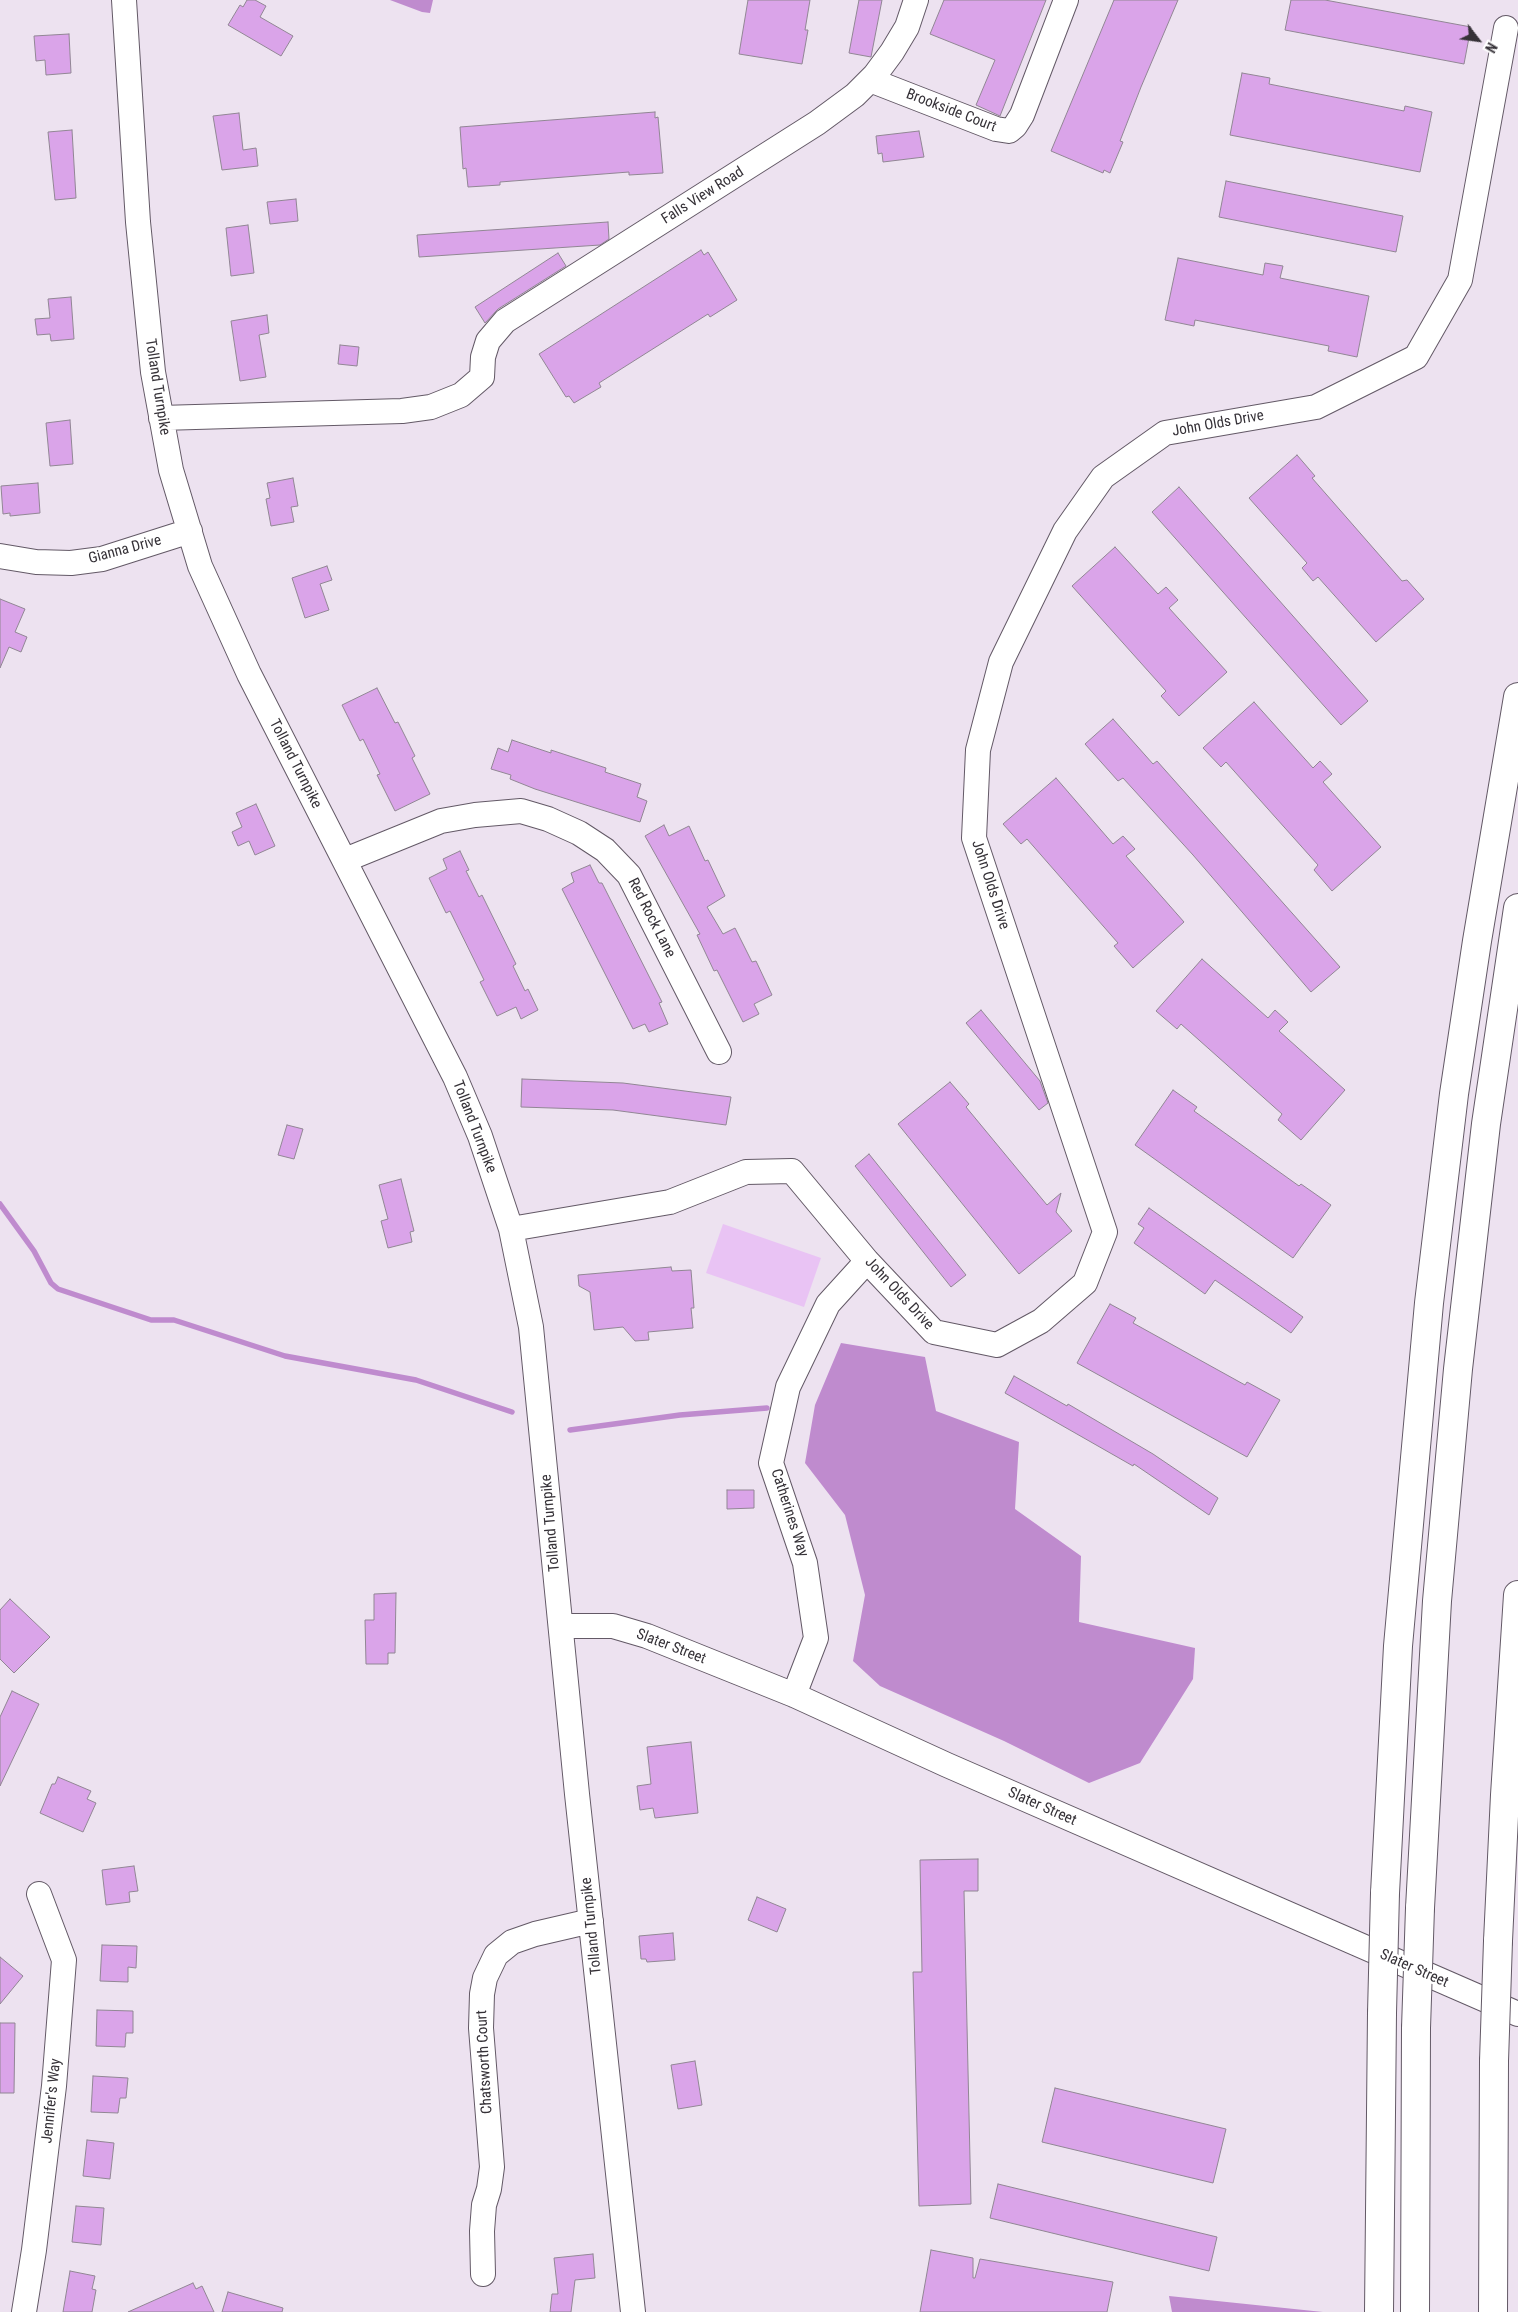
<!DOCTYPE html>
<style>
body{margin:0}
#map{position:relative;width:1518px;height:2312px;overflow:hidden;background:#ede2f0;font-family:"Roboto Condensed",sans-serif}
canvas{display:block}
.north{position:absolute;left:1453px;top:15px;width:50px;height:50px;-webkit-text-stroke:4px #fff;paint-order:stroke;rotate:120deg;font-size:14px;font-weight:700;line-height:20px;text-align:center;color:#353137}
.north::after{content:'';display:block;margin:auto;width:18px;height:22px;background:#353137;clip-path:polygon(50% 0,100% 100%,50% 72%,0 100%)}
</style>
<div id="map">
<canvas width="1518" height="2312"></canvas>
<div class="north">N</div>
</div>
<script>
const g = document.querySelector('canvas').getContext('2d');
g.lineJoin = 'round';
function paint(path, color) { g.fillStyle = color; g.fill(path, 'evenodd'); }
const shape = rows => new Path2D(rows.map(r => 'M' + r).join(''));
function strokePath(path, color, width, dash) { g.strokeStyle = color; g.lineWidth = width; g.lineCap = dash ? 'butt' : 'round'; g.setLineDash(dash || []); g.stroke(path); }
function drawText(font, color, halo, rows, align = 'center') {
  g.font = font + ' "Roboto Condensed",sans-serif'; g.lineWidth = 5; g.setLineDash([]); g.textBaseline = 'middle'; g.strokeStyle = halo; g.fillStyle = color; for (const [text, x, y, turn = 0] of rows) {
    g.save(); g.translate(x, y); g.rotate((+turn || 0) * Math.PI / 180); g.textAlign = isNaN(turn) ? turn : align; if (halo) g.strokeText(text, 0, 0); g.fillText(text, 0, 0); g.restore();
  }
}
paint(shape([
 [723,1224,821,1258,804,1307,706,1273]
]), '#e9c3f4');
paint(shape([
 [390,0,433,0,430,13,422,12],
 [841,1343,925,1357,936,1411,1019,1442,1015,1509,1081,1556,1079,1622,1195,1648,1193,1679,1140,1763,1089,1783,1004,1741,880,1686,853,1661,865,1595,845,1515,805,1463,815,1405],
 [1169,2296,1323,2312,1172,2312]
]), '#bf8bce');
strokePath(shape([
 [0,1204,34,1251,51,1283,58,1289,151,1320,174,1320,285,1356,416,1380,512,1412],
 [570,1430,680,1415,767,1408]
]), '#bf8bce', 5.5);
const building = shape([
 [247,0,255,0,266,6,260,17,293,36,281,56,228,25,240,5,243,7,247,0],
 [748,0,810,0,805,30,808,30,802,64,739,54,748,0],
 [859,0,882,0,871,57,849,53,859,0],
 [944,0,1046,0,1000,116,976,105,995,60,930,34,944,0],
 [1114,0,1178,0,1141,87,1120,141,1123,142,1110,173,1104,170,1103,173,1051,151,1114,0],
 [1291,0,1325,0,1471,27,1464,64,1285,30,1291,0],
 [69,34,71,73,46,75,45,60,36,61,34,36,69,34],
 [1242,73,1270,78,1269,84,1404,111,1405,106,1432,112,1420,172,1230,135,1242,73],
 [655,112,655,118,658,117,663,173,629,175,629,172,500,182,500,185,468,187,466,168,463,169,460,127,655,112],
 [239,113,243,150,256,148,258,166,222,170,213,116,239,113],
 [72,130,76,198,55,200,48,132,72,130],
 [919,131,924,157,883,162,882,153,878,154,876,136,919,131],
 [1226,181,1403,216,1396,252,1219,217,1226,181],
 [296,199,298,221,270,224,267,202,296,199],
 [608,222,609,239,600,245,419,257,417,235,608,222],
 [248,225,254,273,231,276,226,228,248,225],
 [701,250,704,255,708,252,737,300,710,317,708,314,599,383,601,387,574,403,569,396,566,397,539,354,701,250],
 [558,253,566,266,498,309,485,323,475,307,558,253],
 [1178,258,1263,275,1265,263,1283,266,1280,278,1369,296,1357,357,1328,351,1329,346,1195,320,1194,326,1165,320,1178,258],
 [71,297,74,339,51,341,50,334,37,335,35,319,50,318,48,299,71,297],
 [267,315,269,333,259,335,266,377,240,381,231,321,267,315],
 [340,345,359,347,357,366,338,364,340,345],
 [70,420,73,464,50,466,46,423,70,420],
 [1297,455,1315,476,1312,478,1402,581,1407,580,1424,599,1376,642,1318,577,1313,581,1302,568,1307,563,1249,498,1297,455],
 [293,478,298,506,291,507,294,522,271,526,266,499,270,498,267,483,293,478],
 [38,483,40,513,10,516,10,513,3,514,1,486,38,483],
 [1179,487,1368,701,1341,725,1152,512,1179,487],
 [1115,547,1158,594,1166,587,1178,600,1169,608,1227,672,1179,716,1161,696,1166,691,1072,586,1115,547],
 [327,566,332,580,320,584,329,610,305,618,292,578,327,566],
 [0,599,25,609,15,632,27,637,21,652,9,647,0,668,0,599],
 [377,688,395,723,398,722,415,756,412,758,430,794,395,811,377,775,380,774,363,739,360,741,342,705,377,688],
 [1254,702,1313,768,1320,761,1332,774,1323,782,1381,847,1332,891,1314,870,1318,865,1226,762,1221,767,1203,748,1254,702],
 [1113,719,1153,764,1157,761,1340,967,1311,992,1193,855,1123,778,1118,781,1085,744,1113,719],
 [512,740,551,753,551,750,606,768,605,772,641,784,637,797,647,801,640,822,535,789,510,779,511,775,491,769,498,748,508,752,512,740],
 [1056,778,1113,844,1123,836,1135,849,1126,856,1184,922,1133,968,1114,946,1118,943,1027,839,1021,844,1003,824,1056,778],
 [256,804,275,846,255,855,249,841,238,846,232,832,242,827,236,813,256,804],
 [664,825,669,836,689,826,705,861,708,860,725,896,707,907,723,934,735,928,752,962,756,961,772,995,754,1004,759,1014,743,1022,717,970,714,971,697,935,700,934,645,836,664,825],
 [460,851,469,870,466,871,479,897,482,895,516,964,513,966,525,991,528,989,538,1010,521,1019,516,1007,497,1016,480,982,484,980,450,911,446,913,429,878,447,869,443,859,460,851],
 [590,865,599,883,602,883,662,1002,659,1003,668,1024,649,1032,645,1024,633,1029,562,889,574,882,571,873,590,865],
 [1202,959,1268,1018,1275,1010,1288,1022,1279,1031,1345,1090,1301,1140,1278,1120,1282,1114,1181,1024,1177,1029,1156,1011,1202,959],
 [981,1010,1040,1081,1048,1103,1039,1110,966,1023,981,1010],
 [522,1079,623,1083,731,1097,726,1125,613,1110,521,1107,522,1079],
 [950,1082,969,1104,966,1107,1047,1205,1061,1193,1056,1212,1072,1231,1019,1274,898,1124,950,1082],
 [1173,1090,1197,1107,1194,1111,1299,1186,1301,1184,1331,1205,1293,1258,1135,1145,1173,1090],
 [287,1125,303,1129,294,1159,278,1155,287,1125],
 [869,1154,966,1275,951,1287,855,1166,869,1154],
 [401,1179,414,1231,410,1232,412,1242,388,1248,381,1221,388,1219,379,1185,401,1179],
 [1149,1208,1303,1317,1291,1333,1215,1280,1205,1294,1134,1243,1144,1228,1138,1224,1149,1208],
 [671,1267,672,1271,691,1270,694,1308,691,1308,693,1328,648,1332,649,1340,635,1341,623,1327,594,1330,590,1292,579,1286,578,1275,671,1267],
 [1110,1304,1136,1318,1133,1323,1245,1385,1247,1382,1280,1400,1247,1457,1077,1363,1110,1304],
 [1014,1376,1067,1406,1068,1404,1153,1454,1218,1498,1209,1515,1134,1464,1133,1466,1005,1393,1014,1376],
 [727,1490,754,1490,754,1508,727,1509,727,1490],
 [396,1593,395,1653,388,1653,388,1664,366,1664,365,1620,374,1620,374,1594,396,1593],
 [10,1599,50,1637,14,1673,0,1659,0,1610,10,1599],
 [12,1691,39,1704,0,1786,0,1717,12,1691],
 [691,1742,698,1813,655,1818,653,1808,640,1810,637,1786,651,1784,647,1747,691,1742],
 [58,1777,91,1791,87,1799,96,1803,83,1832,40,1813,52,1784,55,1784,58,1777],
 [978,1859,978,1891,964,1891,971,2204,919,2206,913,1972,922,1972,920,1860,978,1859],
 [134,1866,138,1891,129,1892,130,1902,106,1905,102,1870,134,1866],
 [757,1897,786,1909,777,1932,748,1920,757,1897],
 [673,1933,675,1960,647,1962,646,1959,641,1959,639,1936,673,1933],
 [102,1945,137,1946,136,1968,128,1967,128,1982,100,1981,102,1945],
 [0,1957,23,1976,0,2004,0,1957],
 [97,2010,133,2011,133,2033,126,2033,125,2047,96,2046,97,2010],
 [0,2023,15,2023,14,2093,0,2093,0,2023],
 [695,2061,702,2105,678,2109,671,2065,695,2061],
 [93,2076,128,2078,126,2098,120,2098,118,2113,91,2112,93,2076],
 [1055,2088,1226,2129,1213,2183,1042,2142,1055,2088],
 [87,2140,114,2143,110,2179,83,2176,87,2140],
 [998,2184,1217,2237,1209,2271,990,2218,998,2184],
 [76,2206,104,2208,101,2245,72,2242,76,2206],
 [931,2250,973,2258,973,2278,975,2278,980,2259,1113,2282,1107,2312,920,2312,931,2250],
 [593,2254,595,2278,575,2280,571,2312,550,2312,552,2294,558,2294,554,2258,593,2254],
 [70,2271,95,2276,92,2289,96,2290,92,2312,63,2312,70,2271],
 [193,2283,196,2289,202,2286,214,2312,128,2312,193,2283],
 [228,2292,283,2308,282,2312,222,2312,228,2292]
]);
paint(building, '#daa4e9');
strokePath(building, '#918694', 1);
const minor = shape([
 [124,0,138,222,153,372,171,470,200,566,249,674,455,1077,480,1136,511,1229,531,1327,577,1794,633,2312],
 [870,80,996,129,1009,131,1015,126,1022,115,1066,0],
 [161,418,402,411,431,407,461,395,482,377,483,357,488,341,505,321,817,123,855,95,875,75,892,52,907,27,916,0],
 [0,556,36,562,71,563,102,559,190,531],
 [345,860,441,821,475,815,521,811,548,819,579,833,605,850,629,875,719,1052],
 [511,1229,670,1202,746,1172,792,1171,867,1261,934,1332,997,1345,1041,1321,1085,1283,1105,1232,974,838,978,750,1001,662,1065,531,1103,477,1165,433,1316,407,1416,357,1460,280,1506,28],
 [561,1626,613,1626,647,1636,794,1695,947,1765,1518,2014],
 [794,1695,816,1638,805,1563,771,1463,788,1387,828,1304,867,1261],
 [483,2274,482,2231,484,2205,489,2189,492,2167,481,2028,482,1994,485,1978,496,1955,512,1942,535,1934,591,1921],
 [24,2312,34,2250,54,2086,64,1960,39,1894]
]);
const highway = shape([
 [1385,1893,1398,1646,1429,1303,1454,1094,1477,941,1518,697],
 [1420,1908,1437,1601,1458,1369,1486,1124,1518,908],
 [1498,1941,1505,1795,1518,1595],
 [1379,2312,1382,2013],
 [1415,2312,1416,2028],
 [1493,2312,1494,2061]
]);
strokePath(minor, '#635966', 26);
strokePath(highway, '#635966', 30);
strokePath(minor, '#fff', 24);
strokePath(highway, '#fff', 28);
const highwayBridge = shape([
 [1382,2013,1385,1893],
 [1416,2028,1420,1908],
 [1494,2061,1498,1941]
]);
strokePath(highwayBridge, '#635966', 30, []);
strokePath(highwayBridge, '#fff', 28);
drawText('15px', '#353137', '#fff', [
 ["Brookside Court",951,111,21],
 ["Falls View Road",703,196,-32],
 ["Tolland Turnpike",157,387,81],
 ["John Olds Drive",1218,424,-10],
 ["Gianna Drive",125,550,-15],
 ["Tolland Turnpike",295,764,63],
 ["John Olds Drive",990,885,72],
 ["Red Rock Lane",651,918,63],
 ["Tolland Turnpike",474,1127,69],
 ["John Olds Drive",899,1294,47],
 ["Catherines Way",789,1513,72],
 ["Tolland Turnpike",551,1523,-95],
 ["Slater Street",671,1647,21],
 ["Slater Street",1042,1807,24],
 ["Tolland Turnpike",592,1926,-96],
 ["Slater Street",1414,1969,24],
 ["Chatsworth Court",485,2062,-93],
 ["Jennifer's Way",52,2101,-84]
]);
</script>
